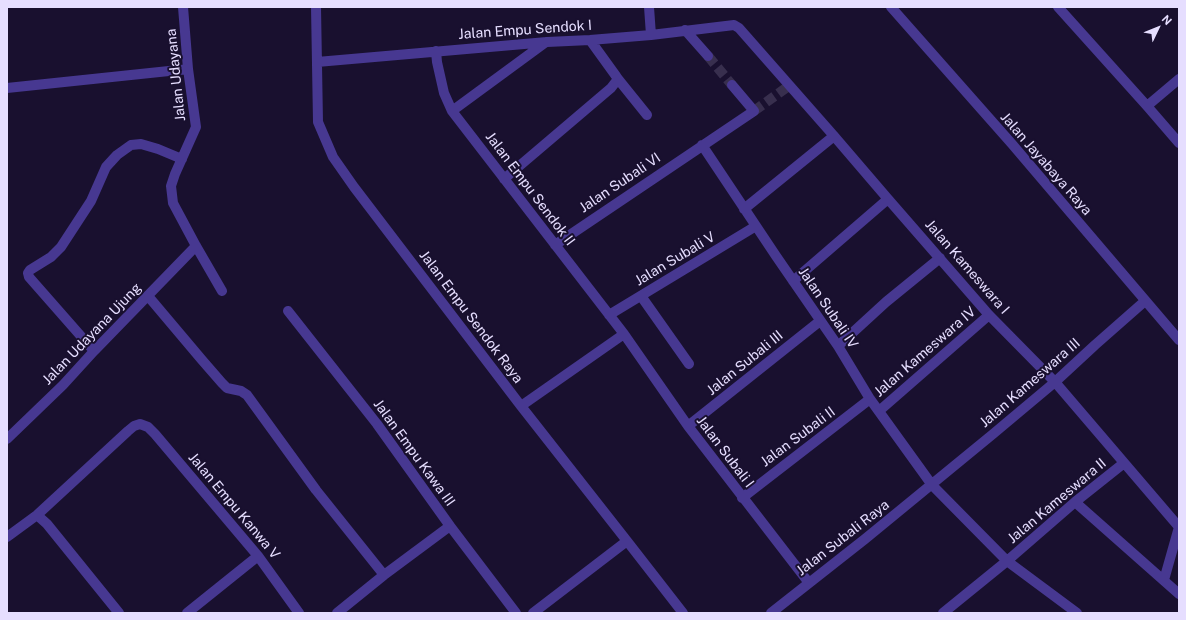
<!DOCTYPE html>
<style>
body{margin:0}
#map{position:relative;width:1186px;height:620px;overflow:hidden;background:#19102f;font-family:"Public Sans",sans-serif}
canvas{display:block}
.frame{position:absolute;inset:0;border:8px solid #e6deff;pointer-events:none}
.north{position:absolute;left:1138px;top:8px;width:40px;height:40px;-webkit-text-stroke:3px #19102f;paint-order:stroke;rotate:47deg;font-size:11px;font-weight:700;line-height:16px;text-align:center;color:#e6deff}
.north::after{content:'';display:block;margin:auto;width:14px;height:18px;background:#e6deff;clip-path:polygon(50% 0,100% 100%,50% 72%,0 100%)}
</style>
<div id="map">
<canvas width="1186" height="620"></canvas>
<div class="frame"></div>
<div class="north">N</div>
</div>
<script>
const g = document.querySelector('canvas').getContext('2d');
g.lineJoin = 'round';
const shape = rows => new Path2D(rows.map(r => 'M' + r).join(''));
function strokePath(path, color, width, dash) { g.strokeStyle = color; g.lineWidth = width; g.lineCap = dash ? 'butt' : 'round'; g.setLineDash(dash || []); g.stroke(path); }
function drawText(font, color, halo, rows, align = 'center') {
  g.font = font + ' "Public Sans",sans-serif'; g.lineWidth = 4; g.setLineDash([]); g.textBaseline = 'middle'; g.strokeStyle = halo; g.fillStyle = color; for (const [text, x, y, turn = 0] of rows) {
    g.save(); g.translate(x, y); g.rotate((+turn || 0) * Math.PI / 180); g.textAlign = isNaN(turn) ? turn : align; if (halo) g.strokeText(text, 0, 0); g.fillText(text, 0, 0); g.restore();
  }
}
strokePath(shape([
 [708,56,732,85],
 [754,111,790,85]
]), '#382f4e', 10, [10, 5]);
strokePath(shape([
 [183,7,188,69,196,127,175,174,171,186,173,203,196,246,222,291],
 [316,7,318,122,333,157,354,187,521,406,627,541,683,613],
 [649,7,651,35],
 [891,7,1012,144,1179,340],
 [1058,7,1147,106,1179,143],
 [685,30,708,56],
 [590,40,616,76,618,79,647,115],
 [436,51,437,62,444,93,452,111,624,334,688,426,809,583],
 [317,62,547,42,590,40,651,35,734,25,739,28,834,136,888,199,989,315,1055,382,1179,527],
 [7,88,188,69],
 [1147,106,1179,79],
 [452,111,546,42],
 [702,145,776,256,838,346,870,399,932,485,1007,561,1077,613],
 [504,179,611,88,618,79],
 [744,209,834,136],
 [555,245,754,111,732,85],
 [793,281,888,199],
 [148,296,202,360,222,383,227,388,241,391,247,395,316,490,384,575],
 [641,296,689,364],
 [288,311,377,424,450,526,516,613],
 [609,315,756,226],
 [838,346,886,302,940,258],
 [94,351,29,277,28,273,30,270,51,257,61,247,91,201,106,167,117,155,131,145,141,144,158,149,182,159],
 [521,406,624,334],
 [879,411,989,315],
 [688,426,820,321],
 [7,439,63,385,94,351,196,246],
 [742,498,870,399],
 [1075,502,1179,594],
 [37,515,47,524,119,613],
 [7,537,37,515,128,431,134,426,140,424,148,427,155,434,258,556,299,613],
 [1164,580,1179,527],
 [187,613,258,556],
 [337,613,384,575,450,526],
 [533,613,627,541],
 [771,613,865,539,993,434,1055,382,1095,345,1145,301],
 [943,613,1007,561,1075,502,1124,463]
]), '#473891', 10);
drawText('14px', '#e6deff', '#19102f', [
 ["Jalan Empu Sendok I",525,30,-4],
 ["Jalan Udayana",176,75,-96],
 ["Jalan Jayabaya Raya",1046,164,49],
 ["Jalan Subali VI",620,183,-34],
 ["Jalan Empu Sendok II",530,189,53],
 ["Jalan Subali V",675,259,-31],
 ["Jalan Kameswara I",967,267,49],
 ["Jalan Subali IV",828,308,56],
 ["Jalan Empu Sendok Raya",471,317,53],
 ["Jalan Udayana Ujung",92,334,-46],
 ["Jalan Kameswara IV",925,352,-41],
 ["Jalan Subali III",745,363,-39],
 ["Jalan Kameswara III",1030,383,-41],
 ["Jalan Subali II",798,437,-37],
 ["Jalan Subali I",725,452,53],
 ["Jalan Empu Kawa III",414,453,54],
 ["Jalan Kameswara II",1057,501,-40],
 ["Jalan Empu Kanwa V",234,506,50],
 ["Jalan Subali Raya",843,538,-38]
]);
</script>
